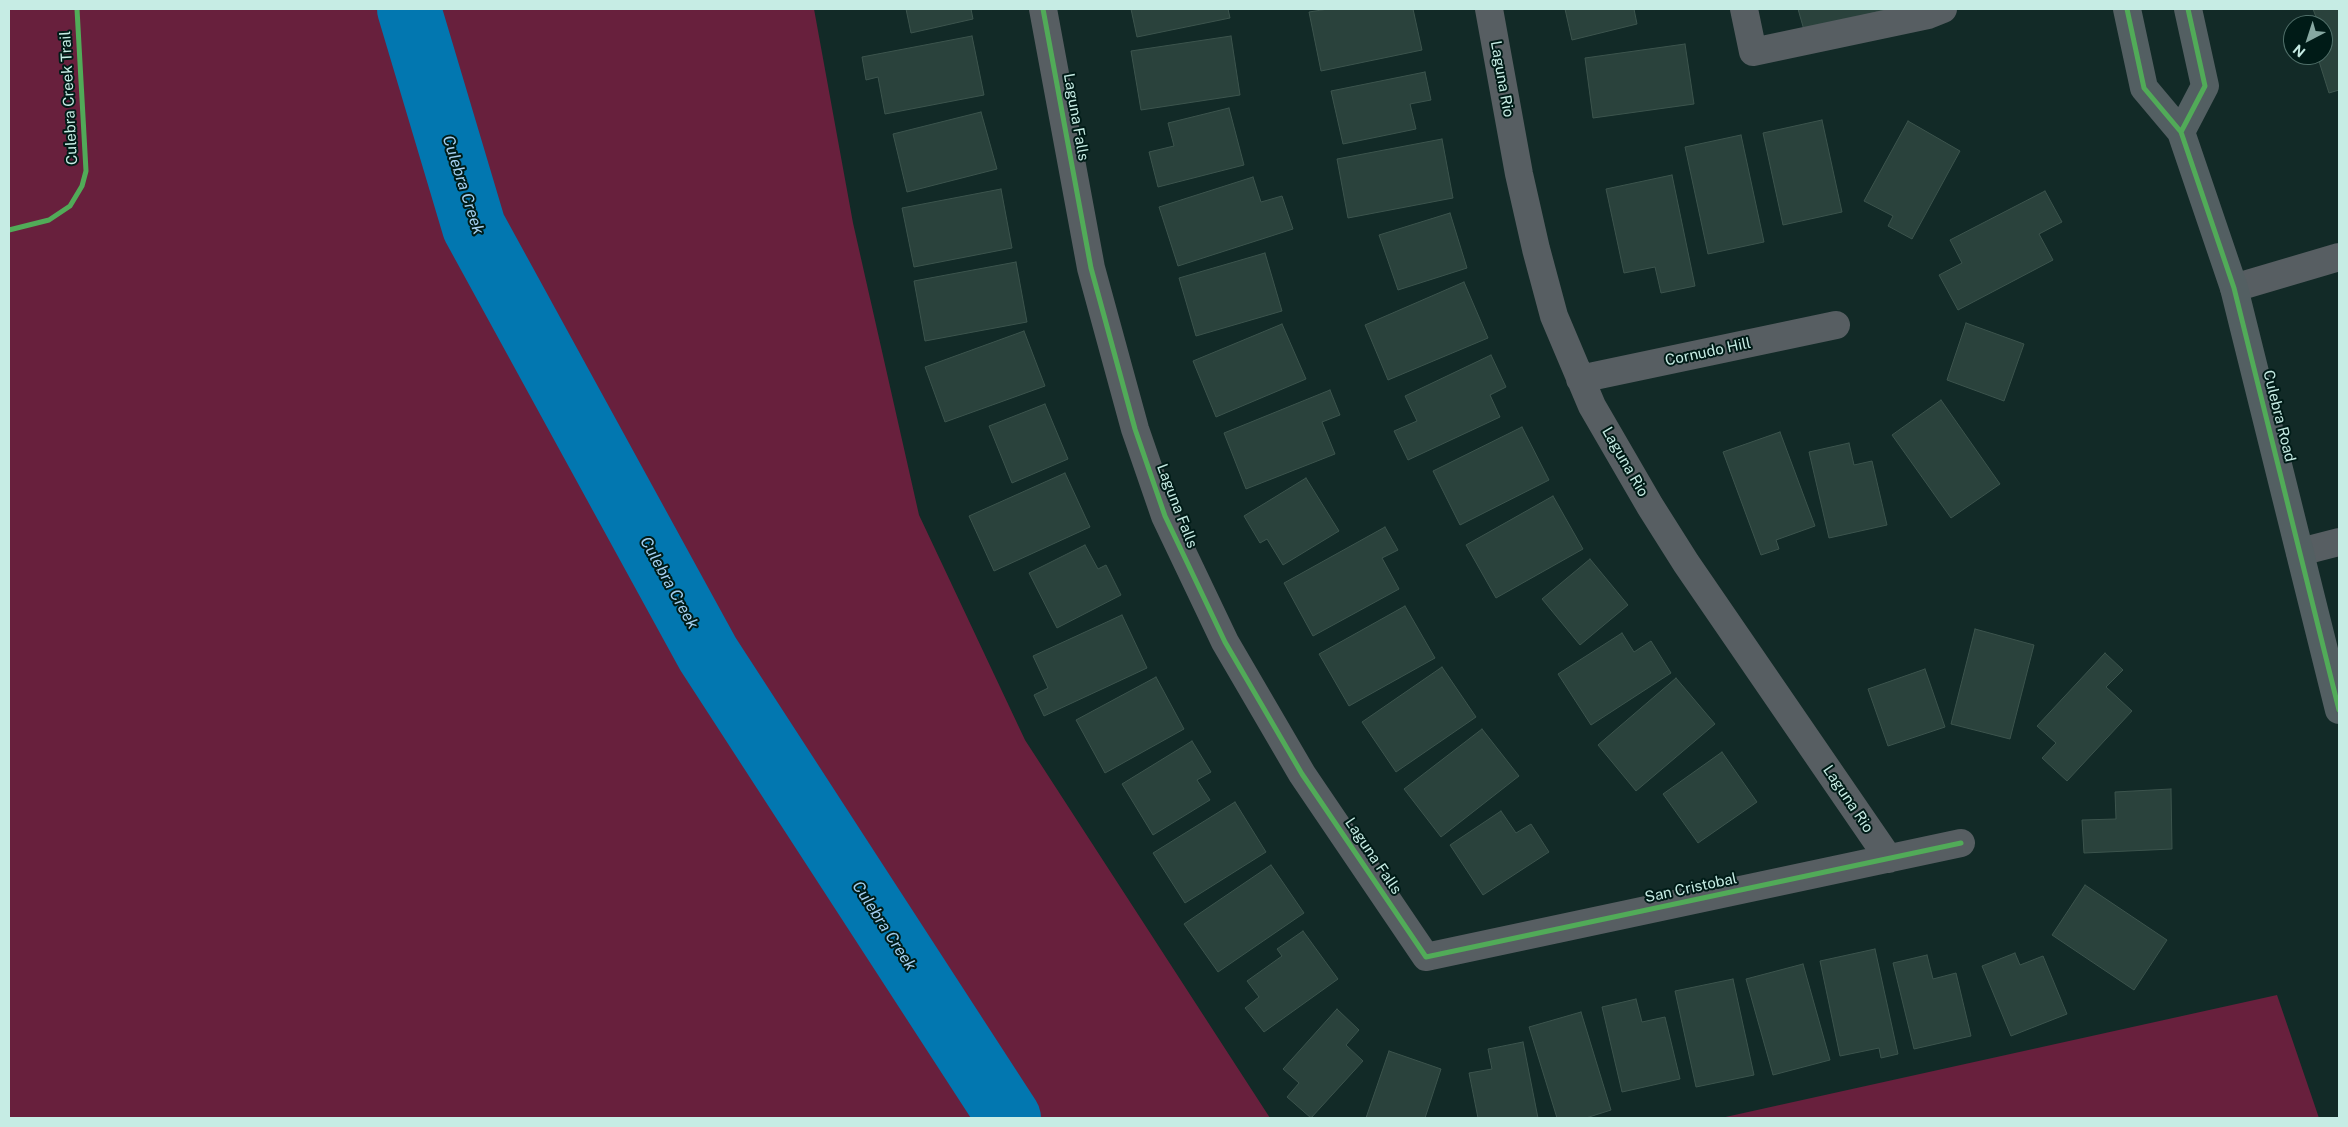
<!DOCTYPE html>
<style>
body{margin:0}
#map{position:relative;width:2348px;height:1127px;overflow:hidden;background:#122a27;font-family:"Public Sans",sans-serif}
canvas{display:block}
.frame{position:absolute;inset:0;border:10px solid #c6ece4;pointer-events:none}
.north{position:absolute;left:2283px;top:15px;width:50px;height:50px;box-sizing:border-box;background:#001b17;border:1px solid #4f6f69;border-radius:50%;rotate:220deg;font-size:14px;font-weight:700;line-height:20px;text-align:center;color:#c6ece4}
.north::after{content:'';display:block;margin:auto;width:18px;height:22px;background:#87a8a2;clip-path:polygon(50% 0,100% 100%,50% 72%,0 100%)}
</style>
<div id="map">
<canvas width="2348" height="1127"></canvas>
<div class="frame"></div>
<div class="north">N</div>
</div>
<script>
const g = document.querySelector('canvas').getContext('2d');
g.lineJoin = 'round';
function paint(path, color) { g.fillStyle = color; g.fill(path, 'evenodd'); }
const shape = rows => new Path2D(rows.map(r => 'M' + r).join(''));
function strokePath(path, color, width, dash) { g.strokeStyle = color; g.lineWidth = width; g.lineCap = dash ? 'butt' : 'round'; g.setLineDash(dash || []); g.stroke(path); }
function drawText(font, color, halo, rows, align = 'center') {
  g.font = font + ' "Public Sans",sans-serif'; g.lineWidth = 4; g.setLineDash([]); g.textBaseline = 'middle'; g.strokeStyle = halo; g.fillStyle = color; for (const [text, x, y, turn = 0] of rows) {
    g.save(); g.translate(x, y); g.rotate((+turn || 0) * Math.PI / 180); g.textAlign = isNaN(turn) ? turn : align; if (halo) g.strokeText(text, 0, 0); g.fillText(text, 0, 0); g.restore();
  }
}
paint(shape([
 [9,9,814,9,853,223,919,515,1025,740,1270,1118,9,1118],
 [2277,995,2319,1118,1721,1118]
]), '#68203d');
strokePath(shape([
 [409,9,474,227,708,654,1009,1118]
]), '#0277b0', 64);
const building = shape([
 [906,9,971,9,973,19,911,33,906,9],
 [1131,9,1228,9,1230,18,1137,37,1131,9],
 [1328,9,1413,9,1422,50,1321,71,1309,12,1328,9],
 [1565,9,1634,9,1637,24,1572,40,1565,9],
 [1798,9,1889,9,1804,30,1798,9],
 [2313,9,2339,9,2339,90,2329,93,2317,55,2323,55,2323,45,2325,44,2323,25,2319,25,2313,9],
 [972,36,984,95,885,114,878,77,866,80,862,57,972,36],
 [1231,36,1240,95,1141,110,1131,51,1231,36],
 [1685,44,1694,104,1593,118,1585,58,1685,44],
 [1425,72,1431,100,1410,104,1416,129,1343,144,1331,91,1425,72],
 [1229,108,1244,165,1158,187,1149,152,1174,146,1168,123,1229,108],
 [981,112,997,169,907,192,893,134,981,112],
 [1822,120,1842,212,1783,225,1763,133,1822,120],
 [1908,121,1960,151,1912,239,1888,226,1893,216,1864,201,1908,121],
 [1741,135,1764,242,1708,254,1685,147,1741,135],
 [1442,139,1453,198,1348,218,1337,159,1442,139],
 [1672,175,1695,286,1661,293,1655,267,1624,273,1606,189,1672,175],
 [1253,177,1261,202,1282,196,1293,229,1178,266,1159,207,1253,177],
 [1001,189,1012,248,914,267,902,208,1001,189],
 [2045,191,2062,222,2039,234,2053,260,1958,310,1939,275,1962,263,1950,240,2045,191],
 [1450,213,1467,268,1398,290,1379,235,1450,213],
 [1265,253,1282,311,1196,336,1179,278,1265,253],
 [1016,262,1027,322,925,341,914,281,1016,262],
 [1464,282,1488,338,1388,380,1365,325,1464,282],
 [1966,323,2024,344,2004,401,1947,380,1966,323],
 [1282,324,1306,379,1216,417,1193,361,1282,324],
 [1024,331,1045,386,945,422,925,367,1024,331],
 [1491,355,1506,387,1490,395,1500,417,1408,460,1394,431,1417,421,1405,396,1491,355],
 [1330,390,1340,415,1322,422,1335,454,1246,489,1224,433,1330,390],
 [1941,400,2000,484,1951,518,1892,435,1941,400],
 [1045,404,1068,459,1012,483,989,426,1045,404],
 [1522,427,1549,480,1460,525,1433,471,1522,427],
 [1780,432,1815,526,1776,540,1779,549,1761,555,1723,452,1780,432],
 [1849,443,1854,465,1872,461,1887,525,1829,538,1809,452,1849,443],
 [1065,473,1090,527,994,571,969,516,1065,473],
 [1306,478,1339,531,1283,565,1267,539,1260,543,1244,516,1306,478],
 [1553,496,1583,549,1496,598,1466,545,1553,496],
 [1385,527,1398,550,1382,558,1399,589,1313,636,1284,583,1385,527],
 [1085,545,1098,569,1106,565,1121,595,1057,628,1029,573,1085,545],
 [1590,559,1628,605,1580,645,1542,599,1590,559],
 [1405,606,1435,658,1349,706,1319,654,1405,606],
 [1122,615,1147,668,1044,716,1034,695,1048,688,1033,656,1122,615],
 [1975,629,2034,645,2010,739,1951,724,1975,629],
 [1622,633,1634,652,1651,641,1671,673,1591,725,1558,674,1622,633],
 [2105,653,2123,670,2106,687,2132,711,2067,781,2042,758,2056,743,2037,726,2105,653],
 [1442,667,1476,717,1396,772,1362,722,1442,667],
 [1925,669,1945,727,1888,746,1868,689,1925,669],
 [1156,677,1184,729,1105,773,1076,720,1156,677],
 [1676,678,1715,724,1636,791,1598,745,1676,678],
 [1482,729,1519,776,1441,837,1404,789,1482,729],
 [1192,741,1211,772,1197,780,1210,800,1153,835,1122,784,1192,741],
 [1722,752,1757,802,1698,843,1663,794,1722,752],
 [2171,789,2172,849,2084,853,2082,820,2116,819,2115,792,2171,789],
 [1235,802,1266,852,1185,903,1153,853,1235,802],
 [1501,811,1516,833,1531,824,1549,852,1483,895,1450,845,1501,811],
 [1271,865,1304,913,1218,972,1184,924,1271,865],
 [2085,885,2167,940,2134,990,2052,935,2085,885],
 [1303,931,1338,979,1264,1032,1245,1008,1259,997,1247,981,1282,956,1277,949,1303,931],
 [1875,949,1898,1054,1881,1058,1879,1048,1840,1056,1820,961,1875,949],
 [2015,953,2020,965,2043,956,2067,1014,2011,1036,1982,966,2015,953],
 [1927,955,1933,979,1956,973,1971,1036,1914,1049,1893,963,1927,955],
 [1803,964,1830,1060,1773,1075,1746,979,1803,964],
 [1733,979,1754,1075,1696,1087,1675,991,1733,979],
 [1636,999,1642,1022,1665,1017,1680,1079,1622,1092,1602,1007,1636,999],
 [1337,1009,1359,1030,1346,1045,1363,1061,1311,1118,1287,1097,1299,1083,1283,1069,1337,1009],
 [1581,1012,1611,1110,1586,1118,1557,1118,1529,1027,1581,1012],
 [1523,1042,1538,1118,1478,1118,1469,1073,1492,1069,1488,1049,1523,1042],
 [1389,1051,1441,1069,1425,1118,1366,1118,1389,1051]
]);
paint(building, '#2a423c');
strokePath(building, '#3c544d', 1);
strokePath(shape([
 [1043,9,1091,268,1135,429,1165,516,1225,642,1302,774,1426,957,1961,843],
 [1489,9,1519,174,1536,249,1554,316,1592,406,1650,506,1686,563,1889,859],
 [1744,9,1753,52,1928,15,1943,9],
 [2234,288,2339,257],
 [1580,379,1836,325],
 [2300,552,2339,542]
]), '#575e62', 28);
strokePath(shape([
 [2127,9,2144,88,2181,132,2234,288,2339,710],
 [2181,132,2205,86,2188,9]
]), '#535f62', 28);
strokePath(shape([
 [1043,9,1091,268,1135,429,1165,516,1225,642,1302,774,1426,957,1961,843],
 [2127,9,2144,88,2181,132,2234,288,2339,710],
 [2181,132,2205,86,2188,9],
 [9,230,49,220,70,206,82,186,86,171,77,9]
]), '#51ab58', 5);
drawText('15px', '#c6ece4', '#001b17', [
 ["Laguna Rio",1502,79,80],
 ["Culebra Creek Trail",69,98,-93],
 ["Laguna Falls",1076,117,80],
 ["Cornudo Hill",1708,352,-12],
 ["Culebra Road",2279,416,76],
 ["Laguna Rio",1625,462,60],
 ["Laguna Falls",1177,506,69],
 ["Laguna Rio",1848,799,56],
 ["Laguna Falls",1373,856,56],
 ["San Cristobal",1691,888,-12]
]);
drawText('italic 16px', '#a4cff0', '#001b17', [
 ["Culebra Creek",463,185,72],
 ["Culebra Creek",669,583,61],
 ["Culebra Creek",884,926,57]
]);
</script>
